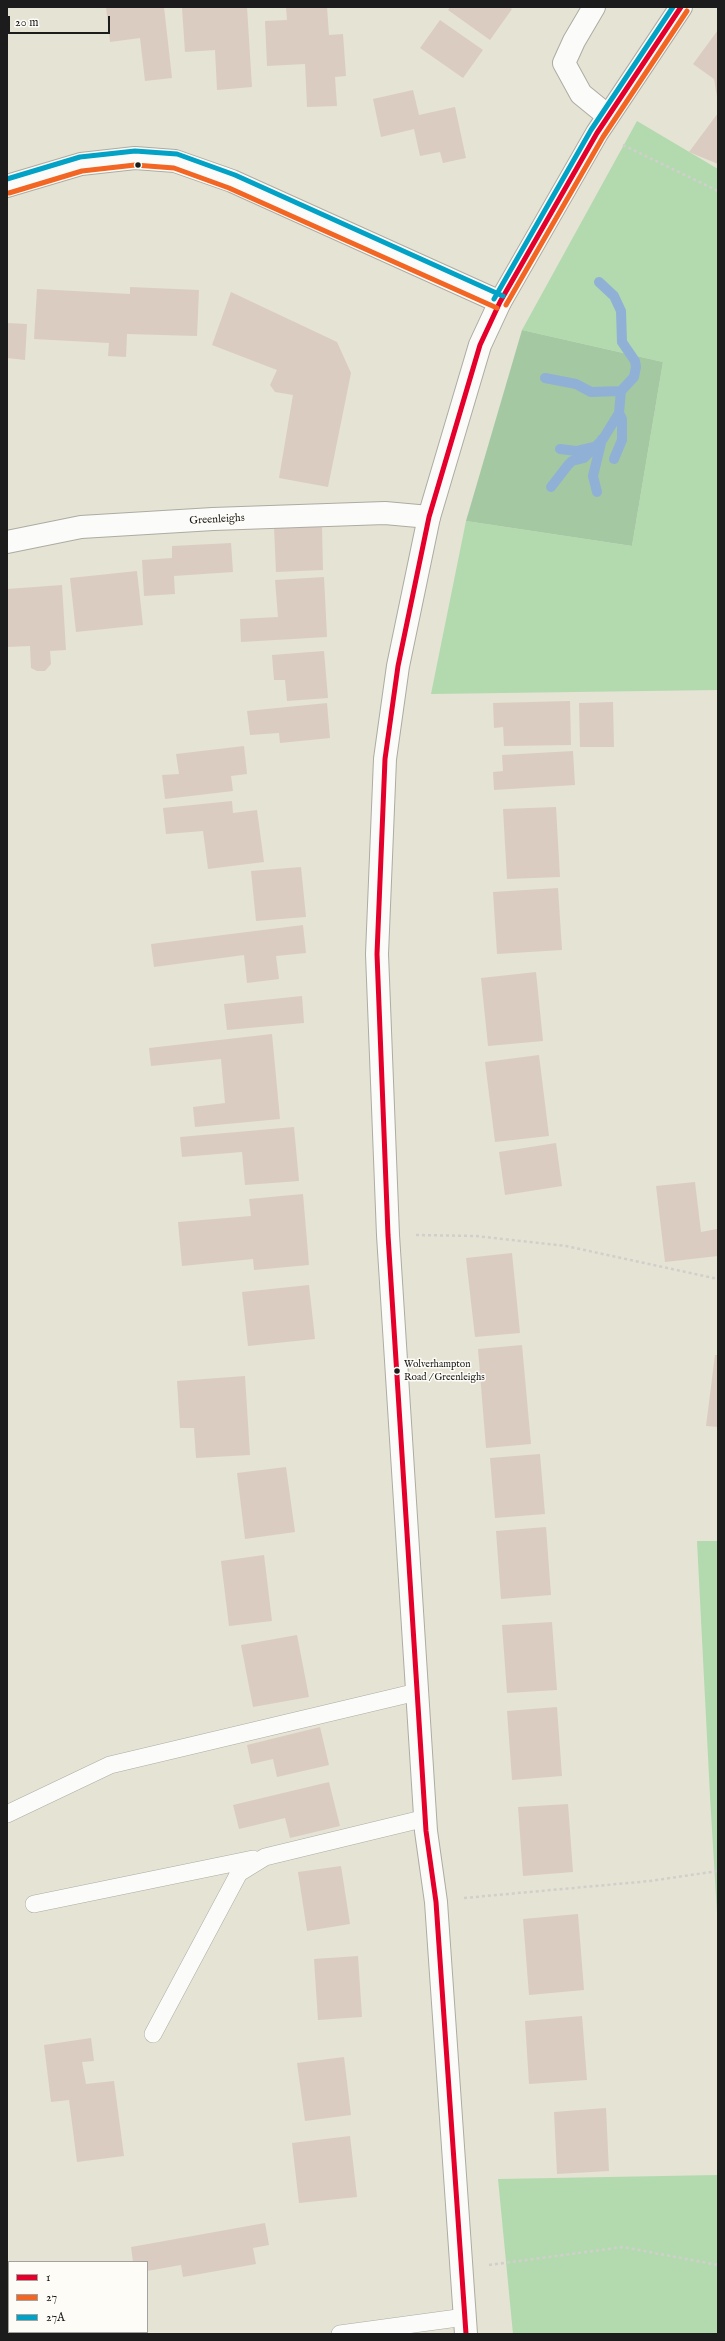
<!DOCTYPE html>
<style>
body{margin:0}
#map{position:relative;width:725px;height:2341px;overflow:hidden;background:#e5e3d4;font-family:"IM FELL English",serif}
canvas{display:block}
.frame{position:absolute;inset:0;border:8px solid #1c1c1c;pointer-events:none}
.legend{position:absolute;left:8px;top:2261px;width:140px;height:72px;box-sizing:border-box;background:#fdfcf7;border:1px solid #a3a29f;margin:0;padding:5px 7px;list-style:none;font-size:12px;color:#1c1c1c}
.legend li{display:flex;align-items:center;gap:8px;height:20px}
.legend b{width:20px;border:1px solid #a3a29f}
.scale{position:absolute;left:8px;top:16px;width:102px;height:18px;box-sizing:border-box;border:2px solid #1c1c1c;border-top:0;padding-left:5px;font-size:12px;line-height:14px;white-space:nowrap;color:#1c1c1c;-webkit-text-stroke:3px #fdfcf7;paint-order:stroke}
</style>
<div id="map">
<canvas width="725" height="2341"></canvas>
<div class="frame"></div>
<ul class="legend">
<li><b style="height:5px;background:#e4002b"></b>1</li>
<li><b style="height:5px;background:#f26522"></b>27</li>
<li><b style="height:5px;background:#01a2c5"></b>27A</li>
</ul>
<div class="scale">20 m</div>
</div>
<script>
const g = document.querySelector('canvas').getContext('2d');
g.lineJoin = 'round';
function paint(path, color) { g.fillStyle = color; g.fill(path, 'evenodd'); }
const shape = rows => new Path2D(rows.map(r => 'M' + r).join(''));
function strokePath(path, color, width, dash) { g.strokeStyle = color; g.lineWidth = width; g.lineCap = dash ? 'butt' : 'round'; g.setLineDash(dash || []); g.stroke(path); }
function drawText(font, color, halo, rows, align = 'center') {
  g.font = font + ' "IM FELL English",serif'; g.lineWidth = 3; g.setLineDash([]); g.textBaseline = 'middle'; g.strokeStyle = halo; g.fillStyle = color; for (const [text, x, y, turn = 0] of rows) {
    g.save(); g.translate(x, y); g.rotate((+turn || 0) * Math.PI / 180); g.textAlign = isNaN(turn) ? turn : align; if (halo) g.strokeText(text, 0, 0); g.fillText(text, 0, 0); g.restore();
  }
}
paint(shape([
 [637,121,718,169,718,690,431,694,466,521,632,546,663,362,522,330],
 [697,1541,718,1541,718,1930,710,1796],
 [718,2175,718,2334,513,2334,498,2179]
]), '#b2daae');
paint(shape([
 [522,330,663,362,632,546,466,521]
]), '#a4c9a2');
strokePath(shape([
 [545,378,576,384,591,392,621,391],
 [560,449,576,451,593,447],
 [614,459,622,440,622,419,619,413],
 [551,487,568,465,572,461,584,458,603,439,619,413,621,391,634,377,636,367,635,361,622,342,621,311,614,296,599,282],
 [597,492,593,476,602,439]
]), '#90b1d5', 10);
paint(shape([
 [106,7,164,7,172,78,145,81,140,38,110,42],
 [199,7,247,7,252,87,217,90,215,50,185,52,182,8],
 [286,7,327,7,329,35,343,34,346,76,335,77,337,106,307,107,305,64,267,66,265,21,287,20],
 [450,7,509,7,512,9,490,40,448,10],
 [440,20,483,50,463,78,420,48],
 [718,30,718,97,717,97,714,79,693,64],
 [413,90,419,115,455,107,466,158,443,163,440,152,420,156,414,129,381,137,373,99],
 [718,113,718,164,689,152],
 [130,287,199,290,197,336,127,334,126,357,108,356,109,343,34,339,37,289,130,294],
 [231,292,337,342,351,373,328,487,279,478,293,395,275,392,270,385,277,370,212,345],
 [7,323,27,324,25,360,7,358],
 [322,526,323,570,276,572,274,527],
 [231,543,233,572,174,576,175,594,144,596,142,560,172,558,172,546],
 [137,571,143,625,76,632,70,578],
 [324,577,327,637,241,642,240,619,278,617,275,580],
 [62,585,66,650,50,651,51,664,45,671,37,671,31,668,30,646,7,647,7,589],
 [324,651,328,698,287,701,285,680,274,680,272,655],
 [570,701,571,745,504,746,503,727,494,728,493,703],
 [613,702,614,747,580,747,579,703],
 [327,703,330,738,280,743,279,733,250,735,247,711],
 [244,746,247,774,231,776,233,791,165,799,162,775,179,774,176,754],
 [573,751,575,785,494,790,493,772,503,771,502,755],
 [232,801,233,813,257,810,264,862,208,869,203,831,166,834,163,808],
 [556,807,560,877,507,879,503,809],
 [301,867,306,917,256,921,251,871],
 [558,888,562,950,497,954,493,892],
 [303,925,306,953,276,956,279,979,247,983,244,955,154,967,151,944],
 [536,972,543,1041,488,1046,481,978],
 [302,996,304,1023,227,1030,224,1004],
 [272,1034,280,1119,195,1127,193,1107,225,1103,221,1059,151,1066,149,1048],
 [539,1055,549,1136,495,1142,485,1062],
 [294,1127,299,1181,245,1185,242,1152,182,1157,180,1137],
 [556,1143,562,1186,505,1195,499,1152],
 [695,1182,701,1232,717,1229,718,1256,665,1262,656,1186],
 [303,1194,309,1265,254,1270,253,1259,182,1266,178,1222,251,1216,249,1199],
 [512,1253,520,1333,475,1337,466,1258],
 [309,1285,315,1339,248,1346,242,1292],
 [522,1345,531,1444,486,1448,478,1349],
 [715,1355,718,1355,718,1427,706,1426],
 [245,1376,250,1455,196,1458,194,1428,180,1428,177,1381],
 [540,1454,545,1514,495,1518,490,1458],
 [286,1467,295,1532,245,1539,237,1473],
 [546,1527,551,1595,501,1599,496,1531],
 [264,1555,272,1621,229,1626,221,1561],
 [552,1622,557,1690,507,1693,502,1625],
 [297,1635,309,1697,253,1707,241,1645],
 [557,1707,562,1776,512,1780,507,1711],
 [320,1727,329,1765,277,1777,273,1759,251,1764,247,1745],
 [329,1782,340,1826,290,1838,285,1818,239,1829,233,1805],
 [568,1804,573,1872,523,1876,518,1807],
 [341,1866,350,1924,307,1931,298,1872],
 [578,1914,584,1990,529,1995,523,1919],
 [358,1956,362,2017,318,2020,314,1959],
 [582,2016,587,2080,529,2084,525,2021],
 [91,2038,94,2061,82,2062,86,2084,114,2081,124,2156,77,2162,69,2100,51,2102,44,2045],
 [344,2057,351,2115,305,2121,297,2063],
 [606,2108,609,2171,557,2174,554,2112],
 [350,2136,357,2197,299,2203,292,2143],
 [265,2223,269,2245,253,2248,256,2264,183,2277,181,2265,147,2271,147,2262,133,2262,131,2247],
 [49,2332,103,2332,104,2334,50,2334]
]), '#dbccc2');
const lane = shape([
 [7,1814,110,1765,417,1692],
 [34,1904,253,1859],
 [153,2034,239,1873,265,1857,426,1818],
 [340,2334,465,2317]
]);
const street = shape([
 [594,7,574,41,564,63,581,94,608,116],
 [7,542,81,527,213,519,385,513,429,517]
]);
const secondary = shape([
 [7,186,81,164,135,158,175,161,232,181,500,302]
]);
const primary = shape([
 [466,2334,436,1902,426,1831,388,1235,377,954,385,759,398,666,429,517,480,345,500,302,597,133,681,7]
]);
strokePath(lane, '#adaba2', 18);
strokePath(street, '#adaba2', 24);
strokePath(secondary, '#adaba2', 24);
strokePath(primary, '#adaba2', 24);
strokePath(shape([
 [623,145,718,191],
 [416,1235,476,1236,566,1246,718,1279],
 [464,1898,650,1881,718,1871],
 [489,2265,623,2247,718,2265]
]), '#d0cfcb', 2.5, [3, 3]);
strokePath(lane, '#fbfbf9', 17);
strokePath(street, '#fbfbf9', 22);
strokePath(secondary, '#fbfbf9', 22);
strokePath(primary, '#fbfbf9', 22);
strokePath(shape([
 [466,2334,436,1902,426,1831,388,1235,377,954,385,759,398,666,429,517,480,345,500,302,597,133,681,7]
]), '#e4002b', 5);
strokePath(shape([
 [9,193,82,171,135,165,174,168,229,188,497,308],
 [506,305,603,137,687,11]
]), '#f26522', 5);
strokePath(shape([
 [7,179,80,157,135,151,177,154,235,175,503,296],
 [494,299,591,130,673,7]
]), '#01a2c5', 5);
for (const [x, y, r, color] of [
 [138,165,3.5,"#1c1c1c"],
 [397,1371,3.5,"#1c1c1c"]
]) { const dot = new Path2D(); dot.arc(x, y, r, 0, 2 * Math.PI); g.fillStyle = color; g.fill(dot); strokePath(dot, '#fdfcf7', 1.5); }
drawText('10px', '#1c1c1c', '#fdfcf7', [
 ["Wolverhampton",404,1365],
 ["Road / Greenleighs",404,1378]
], 'left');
drawText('11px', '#1c1c1c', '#fdfcf7', [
 ["Greenleighs",217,520,-3]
]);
</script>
